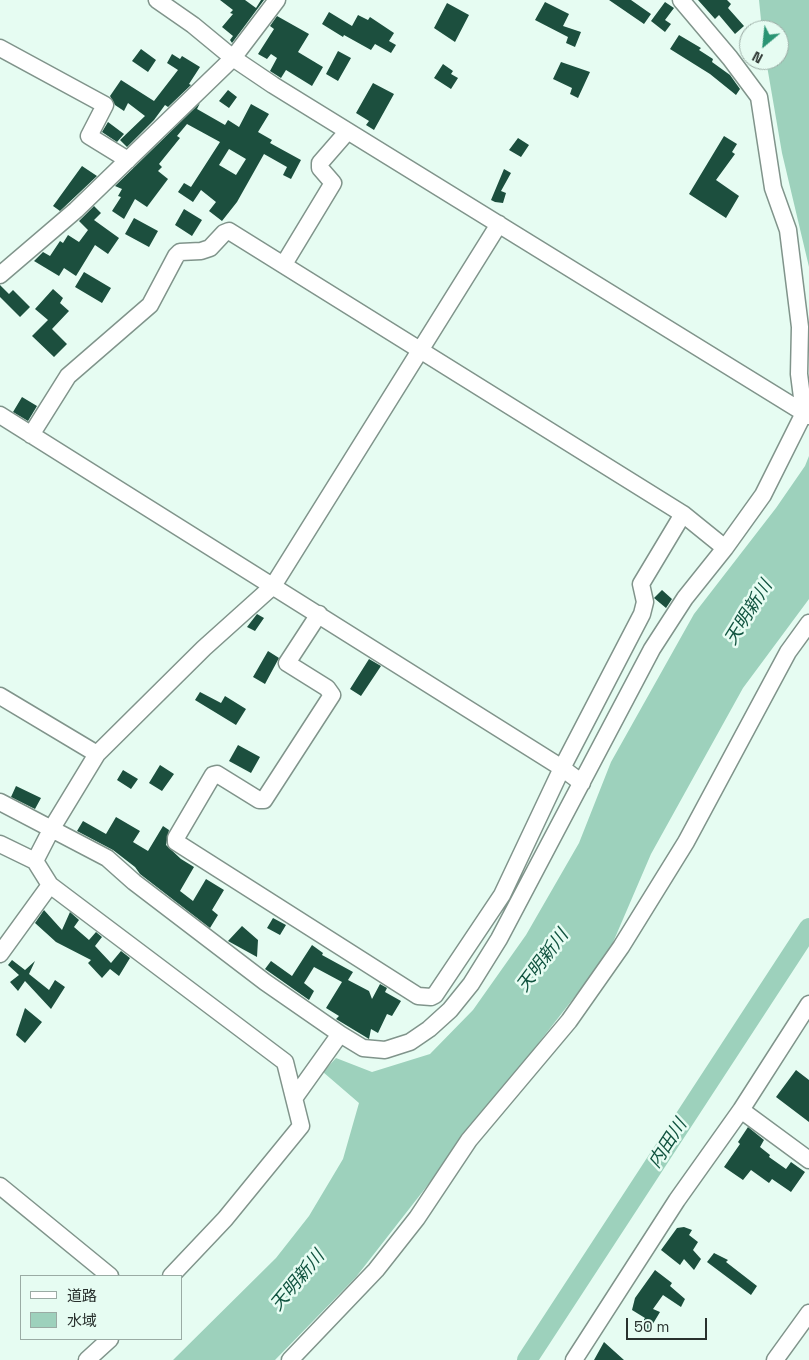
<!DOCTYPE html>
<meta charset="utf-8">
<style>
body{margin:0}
#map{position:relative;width:809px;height:1360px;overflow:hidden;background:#e6fcf2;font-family:"Space Grotesk","Noto Sans JP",sans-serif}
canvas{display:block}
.legend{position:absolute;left:20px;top:1275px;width:162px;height:65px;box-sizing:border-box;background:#e6fcf2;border:1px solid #9aaba4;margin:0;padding:6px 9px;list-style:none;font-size:15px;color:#29312e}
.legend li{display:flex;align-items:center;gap:10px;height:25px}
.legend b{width:25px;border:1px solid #9aaba4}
.north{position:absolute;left:739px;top:20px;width:50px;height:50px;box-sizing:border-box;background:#e6fcf2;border:1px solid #9aaba4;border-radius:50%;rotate:208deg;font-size:14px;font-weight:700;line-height:20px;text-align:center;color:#29312e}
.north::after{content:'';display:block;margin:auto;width:18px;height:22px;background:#2a9473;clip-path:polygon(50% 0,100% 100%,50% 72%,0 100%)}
.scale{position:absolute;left:626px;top:1318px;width:81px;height:22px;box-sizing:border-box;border:2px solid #29312e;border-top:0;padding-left:6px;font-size:15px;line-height:18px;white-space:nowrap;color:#29312e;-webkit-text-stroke:4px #e6fcf2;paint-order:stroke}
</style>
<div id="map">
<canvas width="809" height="1360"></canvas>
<ul class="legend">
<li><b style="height:6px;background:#fff"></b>道路</li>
<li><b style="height:14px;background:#9dd1bc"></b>水域</li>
</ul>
<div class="north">N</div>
<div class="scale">50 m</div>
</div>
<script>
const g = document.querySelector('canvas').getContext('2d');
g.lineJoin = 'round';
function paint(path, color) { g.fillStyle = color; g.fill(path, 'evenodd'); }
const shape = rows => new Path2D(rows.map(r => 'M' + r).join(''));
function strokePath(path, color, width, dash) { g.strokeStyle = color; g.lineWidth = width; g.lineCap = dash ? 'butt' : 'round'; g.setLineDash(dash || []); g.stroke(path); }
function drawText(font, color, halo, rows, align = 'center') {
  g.font = font + ' "Space Grotesk","Noto Sans JP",sans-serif'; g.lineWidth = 5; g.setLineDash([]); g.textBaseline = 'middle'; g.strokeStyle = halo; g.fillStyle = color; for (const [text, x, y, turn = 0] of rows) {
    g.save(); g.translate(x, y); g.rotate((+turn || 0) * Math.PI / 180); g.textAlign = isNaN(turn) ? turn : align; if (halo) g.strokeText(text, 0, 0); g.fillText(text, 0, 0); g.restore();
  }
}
paint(shape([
 [759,0,809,0,809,267,782,153,766,60,779,60,779,30,762,30],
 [809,456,809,599,743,688,651,854,608,954,356,1277,275,1360,173,1360,276,1258,309,1216,343,1159,359,1103,323,1072,336,1058,372,1072,430,1054,473,1010,526,935,579,843,611,762,694,614,776,508,805,466]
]), '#9dd1bc');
strokePath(shape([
 [527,1360,809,928]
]), '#9dd1bc', 20);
paint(shape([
 [220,0,245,0,256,8,261,0,264,0,232,43,230,40,233,36,222,27,233,14,230,13,233,10],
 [609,0,631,0,651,14,644,24],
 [698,0,727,0,731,4,728,8,744,26,735,34,719,15,715,19],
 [545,2,569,14,563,26,581,32,575,47,566,43,568,37,535,20],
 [665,2,674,8,665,20,671,24,665,32,651,21],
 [447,3,469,15,455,42,434,28],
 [329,12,352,26,358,15,368,20,370,17,394,33,389,41,396,45,391,53,375,44,371,50,344,35,343,37,322,24],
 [277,16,309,34,298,52,323,67,312,86,286,70,281,78,270,71,277,58,271,54,267,59,258,54,274,29,270,26],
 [679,35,701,48,699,50,713,59,712,62,730,75,740,89,736,95,710,74,670,49],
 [141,49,156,60,148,72,132,61],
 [338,51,351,58,338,81,326,74],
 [172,54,180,59,182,56,200,67,189,84,191,85,168,107,165,105,154,120,127,147,120,140,145,116,128,103,124,111,115,105,110,96,121,80,154,101,178,70,167,63],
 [561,62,590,72,578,98,570,94,572,88,553,79],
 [443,64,453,71,451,74,458,78,451,89,434,78],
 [373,83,394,94,374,130,366,125,369,121,356,113],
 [228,90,237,97,229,108,219,101],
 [200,103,197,109,225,125,228,120,239,127,251,104,269,114,258,132,272,140,270,143,301,160,291,179,283,175,287,167,264,154,237,202,222,221,209,211,216,202,201,190,193,202,178,192,184,183,191,187,220,142,187,124,177,136,180,138,159,164,162,167,158,171,168,179,147,207,135,199,124,219,112,211,121,197,118,196,122,189,115,186],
 [229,149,246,159,236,175,219,165],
 [108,122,124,134,117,142,102,132],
 [724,136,737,144,732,152,735,154,716,180,739,196,726,218,689,194],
 [518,138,529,145,521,157,509,150],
 [82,166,97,176,60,211,53,206],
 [504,169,511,173,501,191,506,193,503,203,495,202,491,200],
 [94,206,101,213,94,220,119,238,108,254,95,245,76,276,64,268,59,276,34,261,43,252,50,256,60,241,63,243,68,235,79,242,88,230,79,221],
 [184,209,202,220,192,236,175,225],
 [134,218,158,231,149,247,125,234],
 [84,272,111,288,102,303,75,287],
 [0,285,9,294,13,290,30,307,20,317,0,297],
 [53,289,63,298,60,303,69,311,52,329,67,344,54,357,32,336,48,320,35,309],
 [22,397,37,406,28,421,13,412],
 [662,590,672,599,666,608,654,598],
 [257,614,264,618,255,631,247,627],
 [268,651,279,658,265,684,253,677],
 [369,659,381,666,361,696,350,689],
 [200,692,221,703,225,696,246,709,236,725,195,700],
 [238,745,260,757,251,773,229,761],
 [160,765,174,774,162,791,149,783],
 [123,770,138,779,131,789,117,780],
 [16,786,41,798,35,809,11,797],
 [116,817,140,831,133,842,148,851,163,826,169,830,166,845,181,859,194,867,180,891,193,901,206,879,224,890,212,910,218,915,210,928,140,874,135,867,113,850,77,831,83,821,106,834],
 [44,910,62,930,70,912,79,920,74,927,89,940,96,932,102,937,95,946,111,963,121,951,130,958,119,976,110,969,102,978,88,963,91,960,56,942,35,923],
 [273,918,286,925,280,935,267,928],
 [242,926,258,940,257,957,228,941],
 [312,945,323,953,322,955,353,972,348,980,369,991,372,999,380,984,387,988,385,992,401,1001,392,1016,387,1014,378,1033,371,1029,369,1039,336,1019,339,1016,326,1008,342,982,314,967,304,983,314,991,309,1000,265,969,271,961,292,976],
 [12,960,25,970,35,961,29,974,49,990,55,980,65,987,51,1009,25,981,18,991,10,982,19,975,8,965],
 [25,1008,42,1022,25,1043,16,1035],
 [796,1070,809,1080,809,1122,776,1097],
 [748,1127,764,1140,760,1147,770,1155,769,1157,786,1169,791,1162,805,1172,791,1192,772,1179,769,1183,751,1170,743,1180,724,1167,740,1144,738,1142],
 [684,1227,692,1230,689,1235,698,1242,693,1250,701,1259,694,1270,684,1259,680,1265,661,1250,677,1228],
 [714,1253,728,1260,726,1262,757,1286,751,1295,707,1262],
 [655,1270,672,1283,670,1286,685,1299,681,1307,663,1295,653,1309,660,1312,648,1332,639,1326,645,1318,632,1310,635,1298],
 [604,1342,624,1360,594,1360]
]), '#1c4f3e');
const minor = shape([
 [157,0,193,25,233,58,273,85,809,416],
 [0,48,105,105,89,136,128,160],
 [284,264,333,183,320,168,320,163,347,132],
 [0,275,76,210,233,58,277,0],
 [0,415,562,768,582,783],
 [31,435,68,376,150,305,176,256,180,252,201,251,210,248,224,233,229,231,683,514,725,548],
 [319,614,287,663,327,688,332,695,264,800,259,800,217,774,213,775,176,838,176,842,418,996,431,997,435,995,502,895,562,768,642,614,645,602,641,584,683,514],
 [0,696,97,754],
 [0,802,107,858,134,882,265,982,340,1034,363,1048,385,1050,410,1042,429,1029,450,1010,471,984,499,939,652,649,685,598,725,548,763,495,804,413,799,374,800,327,788,230,773,188,759,97,730,58,681,0],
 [0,844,35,861,50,885,285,1062,301,1126,225,1219,171,1276],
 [35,861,52,828,97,754,204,648,273,586,499,224],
 [0,954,50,885],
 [295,1097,340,1034],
 [741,1110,809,1160],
 [0,1186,110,1276],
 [87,1360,110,1339],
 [290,1360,376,1270,417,1218,469,1140,569,1021,621,947,686,842,788,652,809,623],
 [574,1360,677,1200,741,1110,809,1004],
 [775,1360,809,1313]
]);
strokePath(minor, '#80948b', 19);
strokePath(minor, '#fff', 16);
drawText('italic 18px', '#10533f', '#e6fcf2', [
 ["天明新川",749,613,-58],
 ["天明新川",543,961,-53],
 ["内田川",668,1144,-57],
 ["天明新川",298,1281,-50]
]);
</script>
